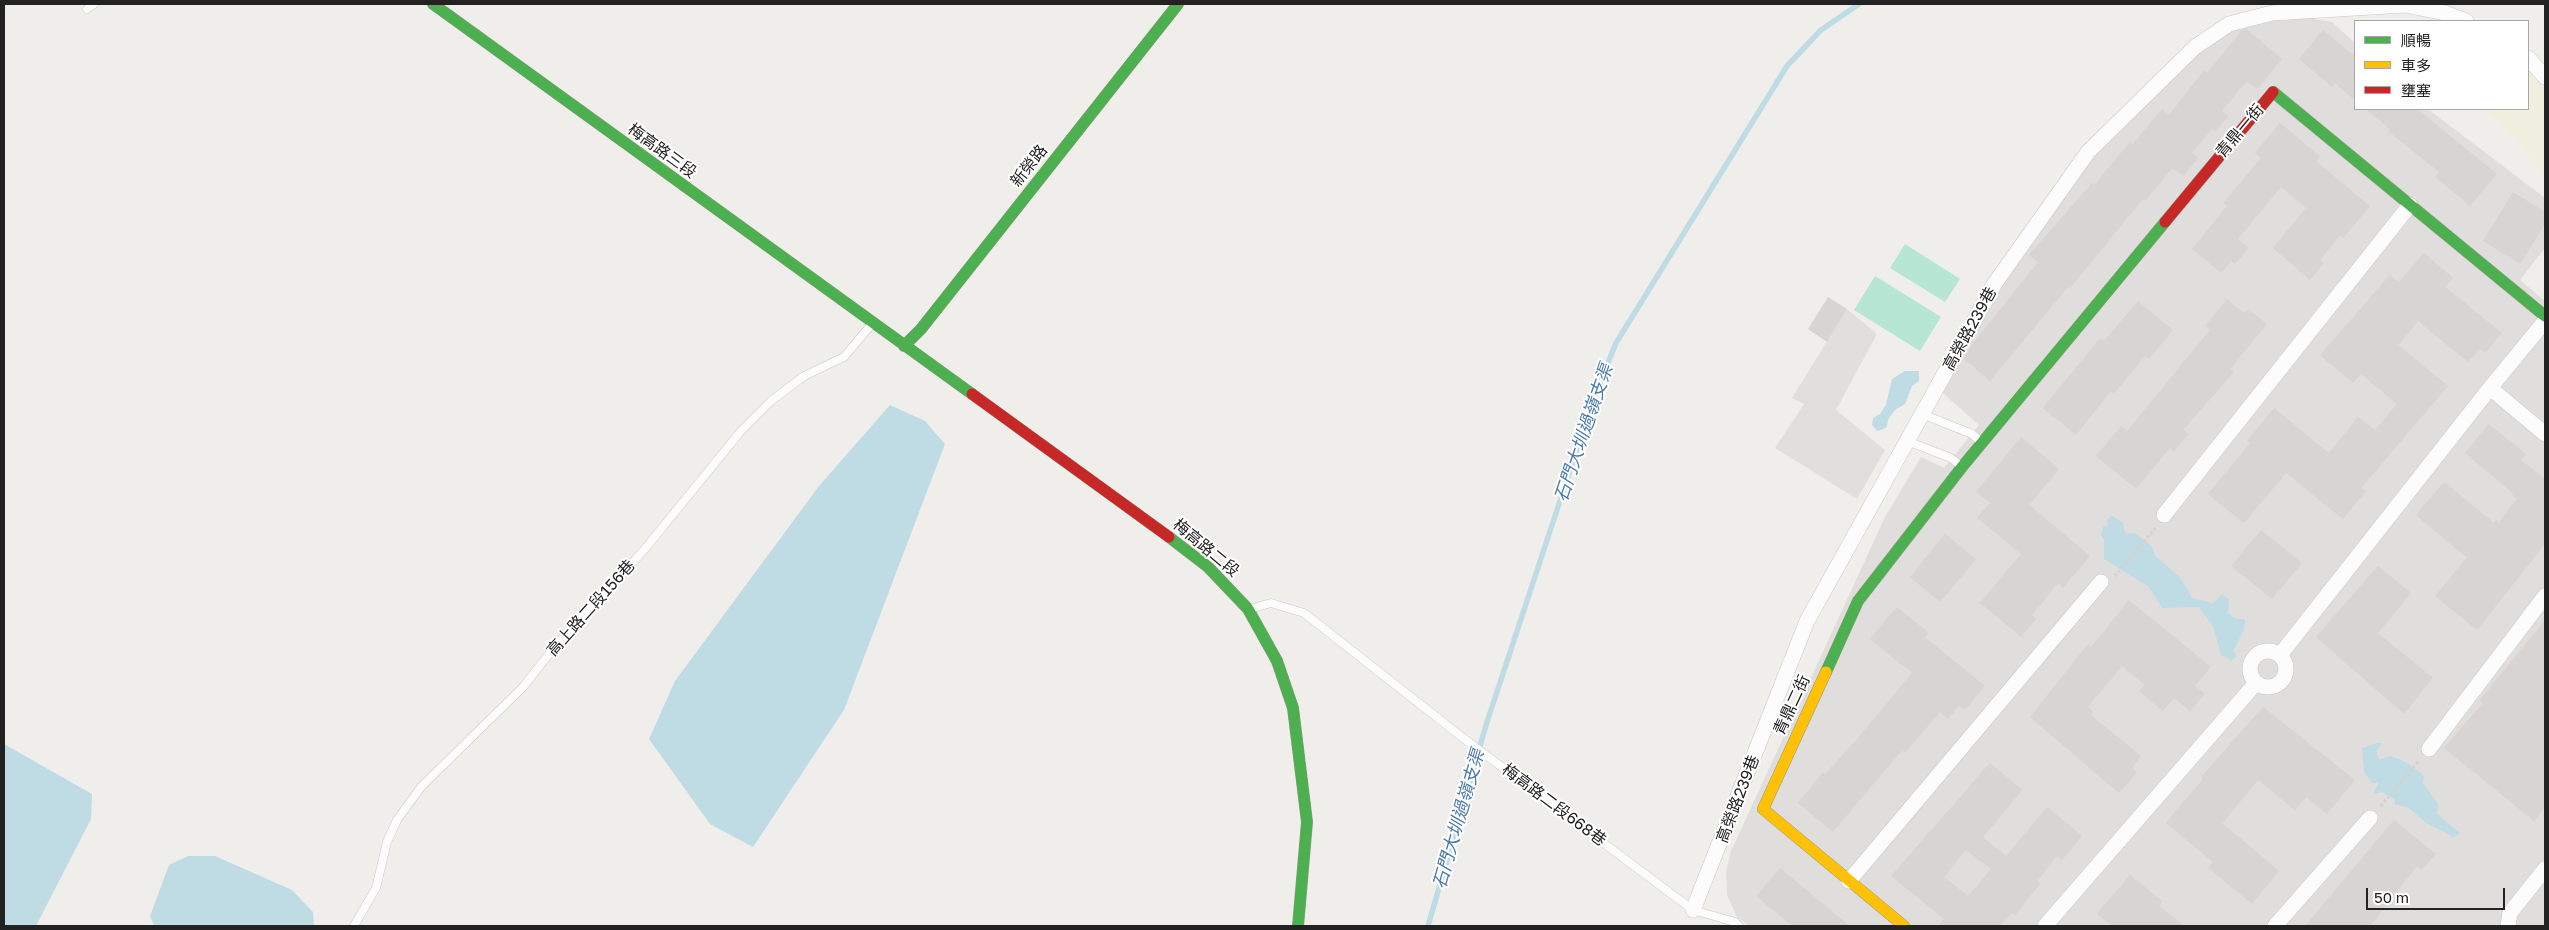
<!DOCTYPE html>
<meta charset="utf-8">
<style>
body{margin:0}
#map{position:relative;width:2549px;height:930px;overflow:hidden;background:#f0eeeb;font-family:"Golos Text","Noto Sans TC",sans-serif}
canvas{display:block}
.frame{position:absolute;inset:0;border:5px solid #222;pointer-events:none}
.legend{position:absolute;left:2354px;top:20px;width:175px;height:90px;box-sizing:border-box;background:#fff;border:1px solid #a7a7a7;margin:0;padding:6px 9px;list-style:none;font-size:15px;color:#222}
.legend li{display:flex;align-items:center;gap:10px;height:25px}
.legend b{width:25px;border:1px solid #a7a7a7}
.scale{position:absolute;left:2366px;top:888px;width:139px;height:22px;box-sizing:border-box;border:2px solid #222;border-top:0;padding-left:6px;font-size:15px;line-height:18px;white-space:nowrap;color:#222;-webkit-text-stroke:4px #fff;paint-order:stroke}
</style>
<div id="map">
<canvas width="2549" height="930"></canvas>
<div class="frame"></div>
<ul class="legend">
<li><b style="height:6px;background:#4caf50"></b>順暢</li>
<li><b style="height:6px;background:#ffc107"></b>車多</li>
<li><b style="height:6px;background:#c62828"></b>壅塞</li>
</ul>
<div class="scale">50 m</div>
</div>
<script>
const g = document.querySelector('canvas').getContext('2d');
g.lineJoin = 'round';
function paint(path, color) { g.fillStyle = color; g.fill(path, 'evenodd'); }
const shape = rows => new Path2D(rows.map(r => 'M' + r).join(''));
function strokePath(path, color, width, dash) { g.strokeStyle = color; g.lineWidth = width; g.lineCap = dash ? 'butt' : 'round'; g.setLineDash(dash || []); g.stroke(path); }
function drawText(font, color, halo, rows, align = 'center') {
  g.font = font + ' "Golos Text","Noto Sans TC",sans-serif'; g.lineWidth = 4; g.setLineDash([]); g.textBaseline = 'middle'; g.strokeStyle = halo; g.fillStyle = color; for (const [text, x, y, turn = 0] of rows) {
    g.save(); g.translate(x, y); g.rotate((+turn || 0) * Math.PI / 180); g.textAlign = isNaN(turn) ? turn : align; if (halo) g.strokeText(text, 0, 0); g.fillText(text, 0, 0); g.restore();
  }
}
paint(shape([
 [2262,10,2332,22,2355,43,2355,109,2428,109,2545,198,2545,248,2520,280,2545,301,2545,926,1749,926,1737,917,1727,895,1726,872,1731,851,1885,517,1921,457,1944,468,1979,425,1938,389,2005,276,2102,140,2177,63]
]), '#dfdedc');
paint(shape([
 [2528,64,2545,84,2545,177,2513,137,2491,115,2479,109,2528,109]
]), '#efefdf');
paint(shape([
 [1905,244,1960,279,1945,302,1890,268],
 [1875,276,1941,317,1920,351,1854,310]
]), '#b7e6d2');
paint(shape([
 [1847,309,1877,334,1836,410,1885,450,1857,499,1775,448,1804,404,1792,398]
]), '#e0dfde');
paint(shape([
 [1905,371,1919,371,1919,381,1912,386,1905,404,1895,410,1889,418,1886,428,1877,431,1872,425,1873,418,1880,414,1886,405,1892,379],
 [890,405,925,421,945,444,844,710,753,847,710,824,649,739,675,681,819,486],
 [2112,516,2123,523,2125,534,2135,533,2152,546,2155,556,2180,577,2192,598,2213,603,2222,595,2229,599,2228,614,2237,619,2245,619,2244,630,2233,651,2237,656,2231,660,2221,655,2213,626,2199,607,2162,608,2149,587,2104,559,2104,539,2101,535,2103,527,2108,525,2107,520],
 [2378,743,2382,743,2376,751,2379,760,2391,756,2405,762,2421,773,2424,777,2423,783,2438,804,2437,814,2460,833,2454,837,2426,823,2409,808,2395,804,2395,800,2382,792,2373,794,2378,783,2372,783,2364,771,2362,748],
 [4,744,92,794,91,819,36,926,4,926],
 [188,856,215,856,292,890,313,912,314,926,154,926,150,916,169,865]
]), '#bfdbe3');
strokePath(shape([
 [1428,926,1487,722,1595,395,1616,343,1787,66,1821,30,1859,4]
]), '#bfdbe3', 5.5);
paint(shape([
 [2246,29,2282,59,2257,89,2247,81,2222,111,2228,116,2215,131,2212,129,2192,153,2198,158,2183,176,2172,168,2145,201,2143,199,2070,288,2068,287,1990,381,1964,359,1971,346,2038,262,2029,255,2092,183,2094,185,2130,142,2133,144,2162,109,2169,115,2204,70,2207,73,2242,30],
 [2323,30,2355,56,2355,100,2335,83,2332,87,2299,59],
 [2366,109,2417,109,2497,174,2470,206,2435,177,2439,172,2388,131,2390,129],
 [2280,123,2320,156,2316,161,2370,206,2343,238,2340,235,2320,260,2324,263,2310,280,2273,248,2306,208,2281,187,2238,239,2249,248,2235,264,2231,261,2221,273,2192,249,2227,206,2223,203,2261,158,2255,153],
 [2513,192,2545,212,2545,224,2520,264,2483,241],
 [2424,253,2453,278,2445,287,2502,333,2485,353,2480,349,2468,362,2418,321,2398,345,2448,386,2361,488,2366,491,2343,519,2286,473,2244,523,2208,494,2250,443,2247,441,2274,408,2329,453,2358,417,2375,430,2397,404,2361,374,2353,383,2320,355,2390,275,2399,282],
 [1828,297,1847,309,1827,342,1808,329],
 [2227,299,2244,313,2248,309,2267,324,2230,369,2234,372,2183,430,2188,434,2174,451,2170,448,2136,489,2096,456,2121,426,2127,431,2173,375,2210,330,2205,326],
 [2138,301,2173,330,2149,359,2145,356,2114,394,2111,391,2076,435,2043,408,2100,338,2104,341],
 [2489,424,2526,454,2521,460,2545,479,2545,544,2477,630,2435,596,2467,558,2416,515,2444,482,2494,523,2496,520,2499,522,2517,499,2512,495,2513,493,2465,453],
 [2021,437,2059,469,2029,505,2090,556,2063,588,2058,583,2032,615,2036,619,2021,637,1980,603,2021,554,1977,518,1990,503,1976,492],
 [2261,530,2302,563,2272,599,2231,566],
 [1945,534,1976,559,1940,602,1910,577],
 [2378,566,2411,593,2378,633,2433,678,2404,714,2316,637],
 [2129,600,2211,667,2195,686,2205,694,2190,711,2174,698,2163,711,2139,691,2145,685,2122,666,2088,707,2093,711,2091,715,2141,756,2132,768,2137,772,2119,793,2030,717,2088,644,2091,647],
 [1897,607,1929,633,1925,637,1985,686,1965,710,1959,706,1948,719,1940,712,1905,753,1902,750,1833,832,1798,803,1823,772,1825,774,1859,737,1912,673,1870,639],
 [2545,620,2545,807,2534,821,2444,748,2483,703,2480,700],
 [2263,707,2355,780,2327,814,2306,797,2295,810,2258,780,2224,821,2222,823,2279,871,2252,904,2208,868,2213,862,2166,823,2203,779,2201,777],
 [1990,763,2022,790,1983,837,2006,856,2047,807,2082,836,2062,860,2057,856,2037,881,2040,884,2015,915,2012,913,2000,926,1938,926,1944,919,1891,876],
 [1966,850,1991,869,1968,896,1944,877],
 [2394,820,2436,854,2422,870,2417,866,2370,926,2305,926],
 [1780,868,1850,926,1793,926,1756,896],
 [2130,875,2162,901,2159,906,2184,926,2112,926,2097,914]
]), '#d7d4d2');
const lane = shape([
 [87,9,94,4],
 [1922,414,1972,434,1981,442],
 [1907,441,1951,458,1961,466],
 [1250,609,1271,603,1304,613,1467,741,1693,910,1735,922,1739,926],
 [354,926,376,888,387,842,397,820,421,787,523,687,553,649,644,550,741,431,771,401,804,376,844,357,871,325]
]);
const street = shape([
 [2528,58,2545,77],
 [2545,321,2490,388,2545,434],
 [2164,515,2410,205],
 '2250 669a18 18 0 1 1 36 0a18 18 0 1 1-36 0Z',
 [2280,655,2490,388],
 [2429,749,2545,596],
 [1849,881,2101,582],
 [1693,910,1807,621,1995,283,2088,152,2195,47,2229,24,2272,13,2405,5,2445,13,2466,21],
 [2045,926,2256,683],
 [2275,926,2370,818],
 [2508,926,2510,913,2545,869]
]);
const fast = shape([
 [433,4,972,394],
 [2273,92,2545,316],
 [904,346,921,329,1178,4],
 [1169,537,1208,567,1248,609,1277,661,1293,708,1307,822,1298,926],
 [1826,672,1858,601,1962,467,2165,222]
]);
const slow = shape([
 [1826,672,1763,809,1904,926]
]);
const jam = shape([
 [2165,222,2273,92],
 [972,394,1169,537]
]);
strokePath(lane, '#c9c8c7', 9);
strokePath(street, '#c9c8c7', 16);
strokePath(fast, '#999a82', 12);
strokePath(slow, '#999a82', 12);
strokePath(jam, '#999a82', 12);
strokePath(shape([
 [2115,576,2156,527],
 [2381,806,2419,761]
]), '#dccecd', 3, [2.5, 2.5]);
strokePath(lane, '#fdfcfc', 8);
strokePath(street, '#fdfcfc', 15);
strokePath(fast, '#4caf50', 11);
strokePath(slow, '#ffc107', 11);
strokePath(jam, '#c62828', 11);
drawText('16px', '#222', '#fff', [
 ["青鼎一街",2240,131,-50],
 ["梅高路三段",662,151,36],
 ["新榮路",1029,166,-52],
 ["高榮路239巷",1970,329,-61],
 ["梅高路二段",1206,548,40],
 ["高上路二段156巷",591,608,-48],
 ["青鼎二街",1792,705,-65],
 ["高榮路239巷",1738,799,-69],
 ["梅高路二段668巷",1554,805,37]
]);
drawText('italic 18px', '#4a7aab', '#fff', [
 ["石門大圳過嶺支渠",1584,433,-71],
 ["石門大圳過嶺支渠",1459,819,-74]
]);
</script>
